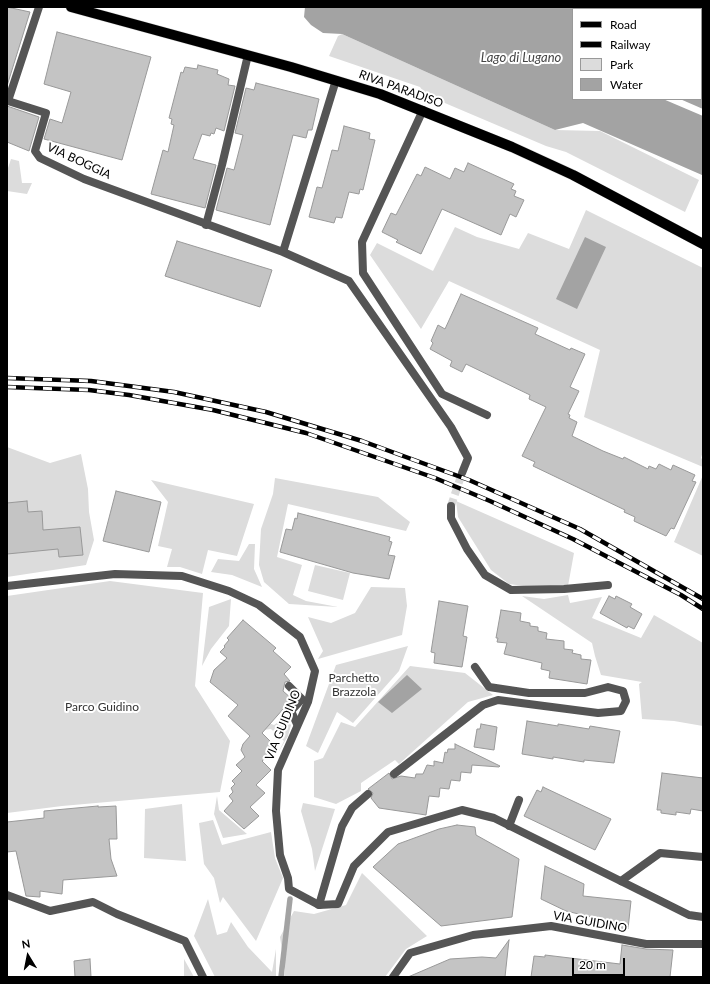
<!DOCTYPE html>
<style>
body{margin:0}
#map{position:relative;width:710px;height:984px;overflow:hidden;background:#fff;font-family:Lato,sans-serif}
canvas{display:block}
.frame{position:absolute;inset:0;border:8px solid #000;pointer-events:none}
.legend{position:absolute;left:572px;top:8px;width:130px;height:92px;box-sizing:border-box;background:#fff;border:1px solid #999;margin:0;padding:5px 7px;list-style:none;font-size:12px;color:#000}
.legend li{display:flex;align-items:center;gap:8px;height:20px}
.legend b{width:20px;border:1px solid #999}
.north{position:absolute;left:8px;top:936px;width:40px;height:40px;-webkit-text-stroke:3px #fff;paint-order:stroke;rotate:350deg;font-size:11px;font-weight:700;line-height:16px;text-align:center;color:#000}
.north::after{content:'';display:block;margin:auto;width:14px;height:18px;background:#000;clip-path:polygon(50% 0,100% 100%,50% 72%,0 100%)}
.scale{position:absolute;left:572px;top:958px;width:53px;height:18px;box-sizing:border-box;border:2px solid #000;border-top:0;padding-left:5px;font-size:12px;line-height:14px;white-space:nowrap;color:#000;-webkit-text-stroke:3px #fff;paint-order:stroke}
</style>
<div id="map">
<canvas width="710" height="984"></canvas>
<div class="frame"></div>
<ul class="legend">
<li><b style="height:5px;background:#000"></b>Road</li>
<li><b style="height:5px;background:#000"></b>Railway</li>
<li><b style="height:11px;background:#dcdcdc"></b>Park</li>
<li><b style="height:11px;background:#a3a3a3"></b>Water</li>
</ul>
<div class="north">N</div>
<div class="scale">20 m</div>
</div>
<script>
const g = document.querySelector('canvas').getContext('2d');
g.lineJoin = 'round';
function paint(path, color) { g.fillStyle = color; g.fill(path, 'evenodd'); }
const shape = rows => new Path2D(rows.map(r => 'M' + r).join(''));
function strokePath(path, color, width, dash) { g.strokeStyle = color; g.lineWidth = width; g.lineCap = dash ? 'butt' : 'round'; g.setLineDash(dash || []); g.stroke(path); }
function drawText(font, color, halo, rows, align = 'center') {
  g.font = font + ' Lato,sans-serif'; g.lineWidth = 4; g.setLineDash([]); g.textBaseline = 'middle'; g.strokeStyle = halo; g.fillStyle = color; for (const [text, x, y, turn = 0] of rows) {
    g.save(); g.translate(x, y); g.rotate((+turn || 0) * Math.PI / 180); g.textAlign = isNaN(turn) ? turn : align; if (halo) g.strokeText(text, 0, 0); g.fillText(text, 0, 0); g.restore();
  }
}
paint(shape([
 [342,34,555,130,600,131,699,180,685,212,566,152,546,146,426,95,420,87,329,56,338,36],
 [11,159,19,161,22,183,32,183,27,194,7,191,7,171],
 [586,210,703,268,703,451,701,458,703,460,703,467,584,417,600,350,449,281,421,329,370,255,377,243,433,271,455,227,477,237,519,249,528,233,569,249],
 [7,447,50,463,81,454,88,489,89,512,94,540,86,565,7,577],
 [703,475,703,556,674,542],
 [275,478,378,497,410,522,406,531,288,504,277,557,302,565,293,595,306,601,338,607,289,604,264,582,259,565,261,529,273,494],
 [151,480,254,504,237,556,208,550,202,574,180,567,167,567,172,549,158,546,168,502],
 [456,501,574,553,568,586,531,587,509,584,491,570,458,517],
 [249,544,255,544,254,569,262,587,232,575,211,572,218,559,239,561],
 [315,565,350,573,343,600,308,591],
 [110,581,203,593,195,686,230,741,220,792,62,806,7,813,7,596],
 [371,587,405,588,407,606,402,635,318,659,323,651,308,617,331,623,355,613],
 [568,595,570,603,602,597,592,618,641,638,654,615,703,643,703,726,674,721,642,719,639,684,642,682,601,675,595,656,592,643,522,596,544,599],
 [231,599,229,626,211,649,202,666,209,607],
 [408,646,399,671,353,723,337,712,318,753,306,746,336,665],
 [410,666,465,673,493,695,468,702,399,764,395,760,361,783,361,791,336,804,314,797,314,761,323,758,341,722,355,727],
 [284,718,291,725,288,736,278,753,284,741,271,729,263,730,266,722,274,725],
 [217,796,219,810,247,834,223,838,214,814],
 [303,803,335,809,315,871,312,849,301,811],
 [182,804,186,861,144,858,145,809],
 [213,820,222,845,271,832,275,858,283,878,256,941,223,897,220,903,214,878,204,864,199,823],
 [362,873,427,936,406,949,385,977,284,977,285,969,280,937,294,911,314,914,346,905],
 [208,899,217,935,227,932,231,922,248,947,272,972,276,949,276,977,215,977,194,936],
 [184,959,194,977,184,977]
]), '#dcdcdc');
paint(shape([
 [305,7,703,7,703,174,702,175,583,123,555,130,342,34,323,33,311,25,304,17],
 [573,9,701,9,701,99,573,99],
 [585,237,606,247,577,309,556,299],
 [407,675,422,689,392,713,378,702]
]), '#a3a3a3');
paint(shape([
 [663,99,680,99,703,109,703,116]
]), '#fff');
strokePath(shape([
 [281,977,290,899]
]), '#a3a3a3', 5.5);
const building = shape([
 [7,7,30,12,7,86,7,7],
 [57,32,151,57,122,160,44,139,50,119,62,123,71,92,44,84,57,32],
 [198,65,218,70,217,74,229,79,228,85,235,86,224,131,216,128,214,134,211,133,210,136,202,134,193,159,216,165,205,208,151,194,163,150,168,152,174,125,171,124,172,119,169,118,181,72,183,73,185,67,197,69,198,65],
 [256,83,319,99,312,130,308,130,306,138,293,135,270,225,216,210,227,168,234,170,243,135,235,133,246,88,254,90,256,83],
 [7,106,39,117,29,151,7,142,7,106],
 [344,126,370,133,369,139,375,140,363,190,360,189,359,194,349,192,342,218,336,217,334,223,309,217,317,187,322,188,332,150,338,151,344,126],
 [468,163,514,184,511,189,516,191,514,196,524,200,516,217,510,214,501,235,442,209,421,254,396,242,398,240,382,232,391,213,396,215,417,174,421,176,425,167,450,179,455,168,464,172,468,163],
 [177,241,272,270,260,307,165,276,177,241],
 [461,294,538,328,535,334,570,350,571,348,585,354,570,387,579,391,568,414,570,415,569,418,577,422,572,436,603,451,623,459,624,457,648,469,649,466,656,469,659,464,671,470,673,465,695,475,692,481,696,482,674,529,671,528,666,536,634,521,635,517,624,512,625,510,533,466,535,462,522,456,546,407,529,399,530,395,466,364,462,372,450,366,452,361,430,349,433,343,431,341,438,325,445,329,461,294],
 [116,491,161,502,149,552,103,541,116,491],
 [27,501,28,512,42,511,43,530,80,527,83,555,59,557,58,549,7,554,7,503,27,501],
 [298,513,390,537,389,541,392,542,388,555,395,556,389,579,353,573,280,552,286,529,292,530,295,518,297,519,298,513],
 [609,596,615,599,616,596,632,604,630,607,642,614,634,629,628,626,627,628,600,613,609,596],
 [439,601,468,606,463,636,467,637,462,667,434,663,435,653,431,652,439,601],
 [501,610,521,613,520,621,530,623,530,626,538,627,538,631,547,633,546,639,564,641,564,649,573,650,572,653,581,655,581,659,591,660,587,684,549,678,550,671,541,669,542,663,504,654,507,643,497,642,498,638,496,638,501,610],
 [243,620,276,648,273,651,291,667,284,674,290,681,285,682,283,691,292,699,262,733,277,748,262,761,271,770,256,785,265,793,250,807,259,816,244,829,224,811,233,801,229,796,233,792,231,788,235,784,232,781,242,771,236,765,245,757,241,750,243,744,250,736,228,716,238,705,210,682,214,670,227,658,220,652,225,647,224,646,229,640,227,638,243,620],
 [527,721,558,726,558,724,589,729,590,726,620,731,614,763,584,760,584,762,553,757,553,759,522,754,527,721],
 [481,724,497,727,494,750,474,747,477,729,480,729,481,724],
 [455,744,500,766,499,767,472,765,471,773,461,772,460,781,451,780,449,789,440,788,439,797,429,796,426,815,379,808,371,798,373,793,368,789,389,773,392,779,401,776,415,778,416,774,423,774,427,765,434,766,434,761,443,763,445,752,447,753,448,749,455,749,455,744],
 [662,773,703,778,703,811,691,809,690,814,676,812,676,815,661,813,661,810,657,810,662,773],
 [543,787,611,819,595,850,524,816,537,790,541,792,543,787],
 [98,806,98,807,116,806,117,839,109,839,111,859,117,876,63,880,62,894,40,891,40,897,26,896,16,851,7,852,7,822,44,818,44,811,98,806],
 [457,825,475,827,476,835,519,859,512,917,441,926,373,867,398,844,439,829,457,825],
 [545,866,584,884,583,896,631,901,628,929,603,926,604,920,566,911,541,899,545,866],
 [509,940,505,977,408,977,450,959,482,957,496,958,509,940],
 [622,945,646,949,673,950,670,977,531,977,534,956,545,957,545,955,620,964,622,945],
 [90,959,91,977,75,977,74,961,90,959]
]);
paint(building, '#c4c4c4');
strokePath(building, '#999', 1);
strokePath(shape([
 [451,506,462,473]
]), '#d9d9d9', 8, [8, 4]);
const primary = shape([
 [71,7,291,67,380,94,512,147,573,175,703,244]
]);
strokePath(primary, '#dbdbdb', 11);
strokePath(shape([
 [423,110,362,242,363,273,442,394,487,415],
 [206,225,222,165,248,55],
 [289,686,302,699,291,711,297,724],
 [394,774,483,705,498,700,598,713,621,711,626,701,623,691,608,687,585,693,529,693,489,687,475,667],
 [621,881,660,853,703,857],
 [319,905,342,826,352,808,368,794]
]), '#555', 8);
strokePath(shape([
 [39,7,8,101,46,113,35,151,40,158,84,179,283,252],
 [336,80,283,252,349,281,451,427,468,458,462,473],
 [451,506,451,518,467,549,485,575,511,590,564,589,608,585],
 [7,586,115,574,182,576,229,591,259,605,300,637,315,671,308,702,278,770,276,811,280,855,288,878,289,889,319,905,338,904,354,866,388,832,462,810,494,818,689,915,703,917],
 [509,826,519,800],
 [7,895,50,911,93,902,117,914,185,941,203,977],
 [393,977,410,953,473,935,551,926,646,944,703,944]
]), '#555', 8);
strokePath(primary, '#000', 10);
const rail = shape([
 [7,378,91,381,174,392,266,412,362,441,469,480,580,529,703,599],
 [7,387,89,390,129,395,213,410,306,433,435,478,490,501,573,539,681,595,703,609]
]);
strokePath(rail, '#000', 4.5);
strokePath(rail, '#fff', 3, [9]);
drawText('12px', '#000', '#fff', [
 ["RIVA PARADISO",401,89,20],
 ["VIA BOGGIA",79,161,25],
 ["VIA GUIDINO",283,725,-68],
 ["VIA GUIDINO",590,922,10]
]);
drawText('12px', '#333', '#fff', [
 ["Parchetto",354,678],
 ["Brazzola",354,692],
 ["Parco Guidino",102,707]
]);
drawText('italic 13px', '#444', '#fff', [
 ["Lago di Lugano",521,58]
]);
</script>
